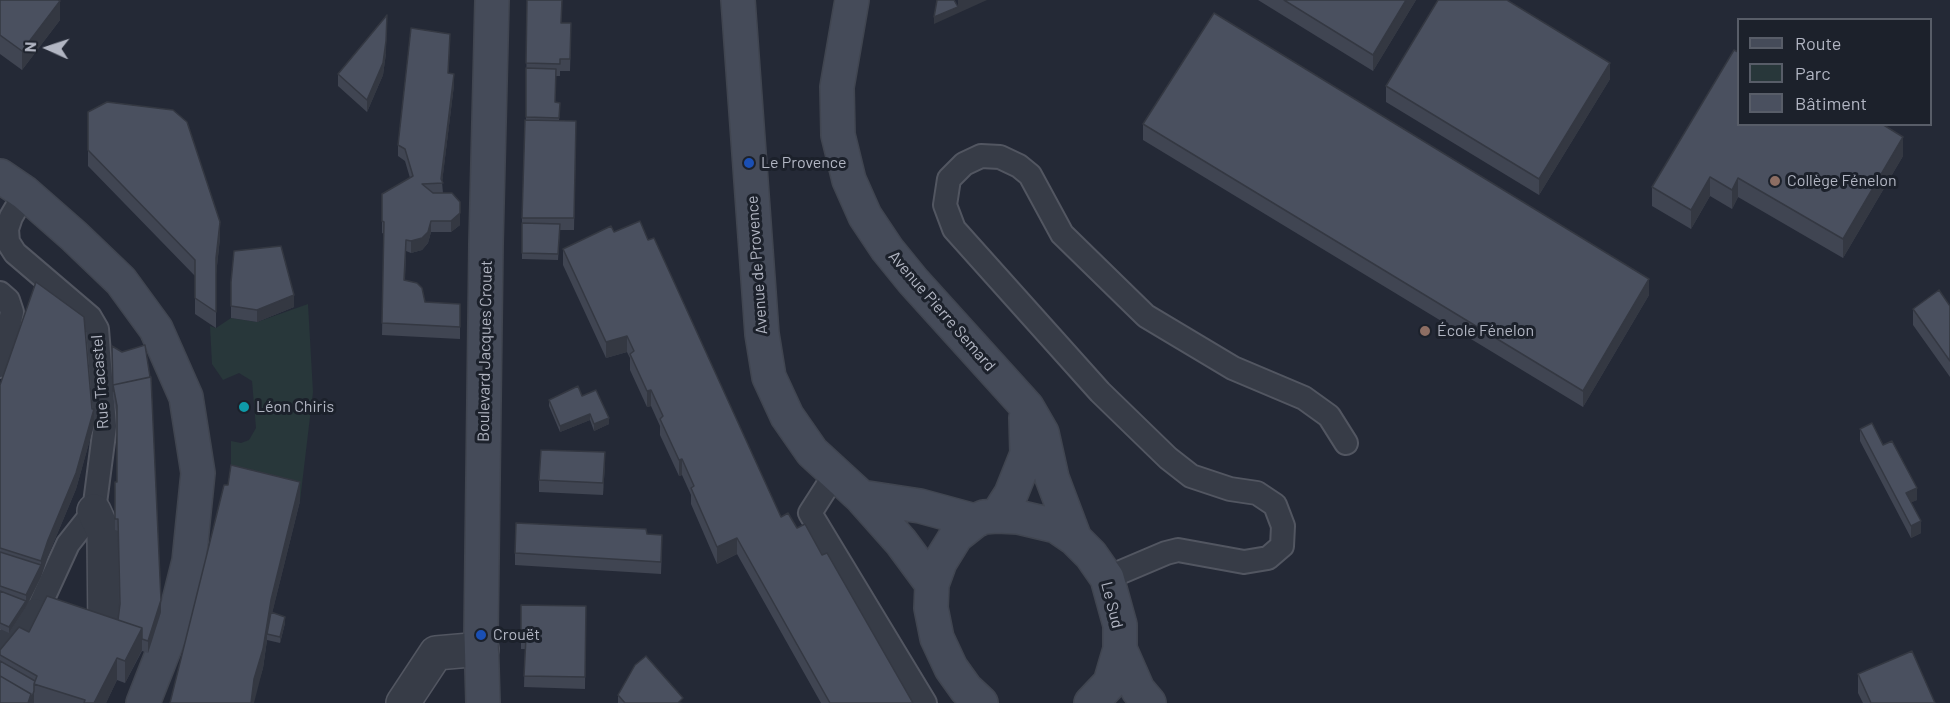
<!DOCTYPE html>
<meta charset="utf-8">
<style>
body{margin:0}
#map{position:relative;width:1950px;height:703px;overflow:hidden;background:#242936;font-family:Barlow,sans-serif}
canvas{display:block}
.legend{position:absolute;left:1737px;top:18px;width:195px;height:108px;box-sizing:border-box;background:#1c212b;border:2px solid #585d68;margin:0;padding:8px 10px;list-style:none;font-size:18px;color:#b2b6c3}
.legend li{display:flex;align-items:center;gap:12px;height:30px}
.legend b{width:30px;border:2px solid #585d68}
.north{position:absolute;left:18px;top:18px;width:60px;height:60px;-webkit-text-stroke:4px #1c212b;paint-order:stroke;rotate:273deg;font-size:16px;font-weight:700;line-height:24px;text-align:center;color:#b2b6c3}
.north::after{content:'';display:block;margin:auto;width:21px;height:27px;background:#b2b6c3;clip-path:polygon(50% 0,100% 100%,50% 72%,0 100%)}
</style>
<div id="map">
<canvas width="1950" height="703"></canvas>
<ul class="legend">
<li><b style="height:8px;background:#454b59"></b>Route</li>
<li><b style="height:16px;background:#28373a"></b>Parc</li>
<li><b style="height:16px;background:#4a505f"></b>Bâtiment</li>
</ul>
<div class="north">N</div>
</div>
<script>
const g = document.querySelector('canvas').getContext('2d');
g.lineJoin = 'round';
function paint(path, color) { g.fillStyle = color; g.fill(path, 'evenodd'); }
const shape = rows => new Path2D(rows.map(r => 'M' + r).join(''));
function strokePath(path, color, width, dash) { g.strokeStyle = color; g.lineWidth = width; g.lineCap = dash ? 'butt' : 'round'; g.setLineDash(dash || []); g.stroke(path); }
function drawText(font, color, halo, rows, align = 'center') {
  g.font = font + ' Barlow,sans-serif'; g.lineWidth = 6; g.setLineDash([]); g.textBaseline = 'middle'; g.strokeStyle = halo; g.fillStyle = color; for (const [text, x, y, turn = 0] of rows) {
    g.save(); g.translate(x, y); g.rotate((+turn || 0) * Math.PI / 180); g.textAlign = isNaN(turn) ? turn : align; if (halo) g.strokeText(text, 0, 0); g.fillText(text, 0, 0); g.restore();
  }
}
paint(shape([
 [308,304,313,392,300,501,231,484,231,441,241,443,249,440,256,428,252,381,239,373,223,380,212,364,210,326,216,328,231,318,257,322]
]), '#28373a');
const lane = shape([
 [25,193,11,217,7,229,8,242,15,253,90,317,97,329,105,426,94,511,68,544,35,616],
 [0,293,8,300,12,312,0,366],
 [835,474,810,513,925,703],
 [1107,578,1166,553,1178,550,1244,562,1268,558,1282,546,1283,526,1275,505,1257,493,1230,489,1191,476,1168,458,1100,392,954,229,945,205,949,179,964,164,981,156,1000,157,1019,166,1030,175,1062,234,1146,316,1233,368,1304,398,1329,416,1346,443]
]);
const street = shape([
 [94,511,104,533,105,638],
 [0,655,35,616],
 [403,703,436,653,482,649]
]);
const secondary = shape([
 [738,0,762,334,769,377,787,416,812,452,861,497,901,542,932,584],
 [852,0,837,87,838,135,849,180,865,216,887,249,913,281,1027,407,1042,433,1052,478,1075,539],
 [0,176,25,193,74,236,121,281,156,329,186,397,198,473,189,561,172,629,143,703],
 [861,497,920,506,975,521],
 [997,516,1011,494,1027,454,1026,418],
 [1120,649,1138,690,1149,703],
 [483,703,481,635,486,244,492,0],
 [981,703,966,689,951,668,937,638,931,608,932,584,940,562,956,536,975,521,984,517,997,516,1018,517,1056,526,1075,539,1091,555,1107,578,1120,625,1120,649,1110,683,1091,703]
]);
strokePath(lane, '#525661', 26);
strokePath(street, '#525661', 36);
strokePath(secondary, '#404550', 36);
strokePath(lane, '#373c47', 22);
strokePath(street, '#373c47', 33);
strokePath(secondary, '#454b59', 33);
paint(shape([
 [0,0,60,20,22,70,0,54],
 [527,0,561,23,571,35,570,71,560,71,560,76,556,76,555,102,560,103,559,121,576,133,574,230,560,230,558,260,522,259,522,218,526,120],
 [1258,0,1416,0,1373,71],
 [450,45,448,73,454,85,442,182,443,193,460,225,451,232,431,232,428,243,422,250,411,253,406,251,405,280,425,302,460,304,460,339,382,335,384,234,382,233,382,194,410,178,405,161,398,156,398,145],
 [1734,50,1903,156,1843,258,1738,197,1732,209,1710,196,1691,229,1652,206,1652,187],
 [386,53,383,75,367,112,338,86,338,74],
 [1610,79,1539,195,1386,102,1386,86],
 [88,112,220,238,216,275,216,328,195,314,195,276,88,166],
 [1143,124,1649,295,1583,407,1143,140],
 [614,232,648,240,781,517,797,528,822,555,913,703,821,703,737,554,717,564,691,504,691,495,682,475,679,476,660,435,660,426,651,406,647,407,630,370,630,358,627,352,606,358,563,265,563,249],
 [231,282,294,307,257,322,231,318],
 [1950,306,1950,377,1913,325,1913,309],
 [112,346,161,612,148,653,142,651,125,683,117,680,106,703,0,703,0,650,29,632,118,620,119,606,118,531,115,530,115,494,117,482,117,417,113,397],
 [0,385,92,409,94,425,76,489,48,556,41,577,26,607,9,633,0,629],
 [582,396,609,424,594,431,590,420,560,432,549,406,549,400],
 [1860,429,1917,500,1911,502,1921,533,1911,538,1860,441],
 [605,464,603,495,539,492,539,480],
 [300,501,272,613,285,623,280,643,267,640,263,668,254,698,170,703],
 [647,534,662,547,661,574,515,565,515,553],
 [521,605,586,606,585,689,524,687,525,649,521,649],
 [1858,674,1935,703,1863,703,1858,693],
 [618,695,683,703,618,703]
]), '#404552');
paint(shape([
 [958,0,987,0,934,24,934,17,958,7],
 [1406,0,1416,0,1373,71,1373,55],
 [60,1,60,20,22,70,22,51],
 [387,15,386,53,383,75,367,112,367,100],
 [1610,63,1610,79,1539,195,1539,179],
 [454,74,454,85,442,183,441,183],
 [1903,137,1903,156,1843,258,1843,239],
 [1710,177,1710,196,1691,229,1691,210],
 [1738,178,1738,197,1732,209,1732,190],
 [460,213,460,225,451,232,451,221],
 [431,221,431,232,428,243,422,250,411,253,411,241],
 [220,222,220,238,216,275,216,328,216,258],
 [1649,279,1649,295,1583,407,1583,391],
 [294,295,294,307,257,322,257,310],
 [627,336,627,352,606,358,606,342],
 [651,390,651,406,647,407,647,391],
 [94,409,94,425,76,489,48,556,41,577,26,607,9,633,9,627,26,601,26,595,41,565,41,561,48,540],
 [590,414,590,420,560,432,560,426],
 [609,418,609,424,594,431,594,424],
 [605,452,605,464,603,495,603,483],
 [682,459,682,475,679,476,679,460],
 [300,482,300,501,267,634,267,640,263,668,254,703,251,703,254,679,271,600],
 [1917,488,1917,500,1906,505,1906,493],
 [1921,521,1921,533,1911,538,1911,526],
 [737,538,737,554,717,564,717,547],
 [161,600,161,612,148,653,148,641],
 [285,617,285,623,280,643,280,637],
 [142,628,142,650,125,683,125,661],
 [117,658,117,680,106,703,94,703],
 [34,691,34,703,28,703,31,694]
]), '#343842');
const building = shape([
 [0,0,58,0,60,1,22,51,0,35,0,0],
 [527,0,562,0,561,23,571,23,570,59,560,59,560,64,526,63,527,0],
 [937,0,954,0,958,7,934,17,937,0],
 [1284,0,1406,0,1373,55,1284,0],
 [1438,0,1507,0,1610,63,1539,179,1386,86,1438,0],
 [1214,13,1649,279,1583,391,1143,124,1214,13],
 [387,15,386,41,383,63,367,100,338,74,387,15],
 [411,28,450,34,448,73,454,74,441,179,443,183,422,184,433,193,452,193,460,202,460,213,451,221,431,221,428,232,422,238,411,241,406,240,404,280,417,283,422,288,425,302,460,304,460,327,382,323,384,222,382,221,382,194,413,176,405,149,398,145,411,28],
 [1734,50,1738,52,1738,124,1882,124,1903,137,1843,239,1738,178,1732,190,1710,177,1691,210,1652,187,1734,50],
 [526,68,556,69,555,102,560,103,559,118,526,117,526,68],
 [107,102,173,110,187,122,220,222,216,258,216,312,195,298,195,260,88,150,88,112,107,102],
 [525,120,576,121,574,218,522,218,525,120],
 [640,221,648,240,654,238,781,517,788,513,797,528,805,524,822,555,827,553,913,703,830,703,737,538,717,547,691,488,694,486,682,459,679,460,660,419,663,416,651,390,647,391,630,354,634,351,627,336,606,342,563,249,611,226,614,232,640,221],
 [522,223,560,224,558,254,522,253,522,223],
 [281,246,294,295,257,310,231,306,231,282,234,251,281,246],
 [36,282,84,317,92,409,94,409,76,473,48,540,41,561,0,548,0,385,36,282],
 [1939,290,1950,306,1950,361,1913,309,1939,290],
 [145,345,150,377,113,385,113,391,112,346,122,352,145,345],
 [151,377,161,600,148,641,142,639,142,628,118,620,120,604,118,519,115,519,115,482,117,482,117,406,113,385,151,377],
 [578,386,582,396,596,390,609,418,594,424,590,414,560,426,549,400,578,386],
 [1872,423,1883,445,1892,441,1917,488,1906,493,1921,521,1911,526,1860,429,1872,423],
 [541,450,605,452,603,483,539,480,541,450],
 [231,465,300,482,271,600,263,649,254,679,251,703,170,703,224,485,228,485,231,465],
 [516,523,646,529,647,534,662,535,661,562,515,553,516,523],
 [0,552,41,565,26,595,0,586,0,552],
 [0,591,26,601,9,627,0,623,0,591],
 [47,596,142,628,125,661,117,658,94,703,84,703,85,700,34,684,37,676,0,655,0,650,19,627,29,632,47,596],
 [521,605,586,606,585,677,524,676,526,637,521,637,521,605],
 [271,612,285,617,280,637,267,634,271,612],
 [1912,651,1935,703,1871,703,1858,674,1912,651],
 [646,656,683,698,678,703,625,703,618,695,635,665,646,656],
 [0,661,35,681,34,684,34,691,31,700,31,694,0,676,0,661],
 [0,676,31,694,28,703,0,703,0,676]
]);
paint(building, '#4a505f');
strokePath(building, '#343842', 1.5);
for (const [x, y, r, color] of [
 [749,163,6,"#1a4fb4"],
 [1775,181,6,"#8d6e63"],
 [1425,331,6,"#8d6e63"],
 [244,407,6,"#0f9aa8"],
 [481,635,6,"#1a4fb4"]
]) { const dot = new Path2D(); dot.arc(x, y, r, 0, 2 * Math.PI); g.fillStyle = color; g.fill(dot); strokePath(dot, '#1c212b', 2); }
drawText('16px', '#b2b6c3', '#1c212b', [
 ["Le Provence",761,163],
 ["Collège Fénelon",1787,181],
 ["École Fénelon",1437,331],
 ["Léon Chiris",256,407],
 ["Crouët",493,635]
], 'left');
drawText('16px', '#b2b6c3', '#1c212b', [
 ["Avenue de Provence",757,265,-94],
 ["Avenue Pierre Semard",942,311,49],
 ["Boulevard Jacques Crouet",485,351,-89],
 ["Rue Tracastel",100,382,-94],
 ["Le Sud",1112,605,76]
]);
</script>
